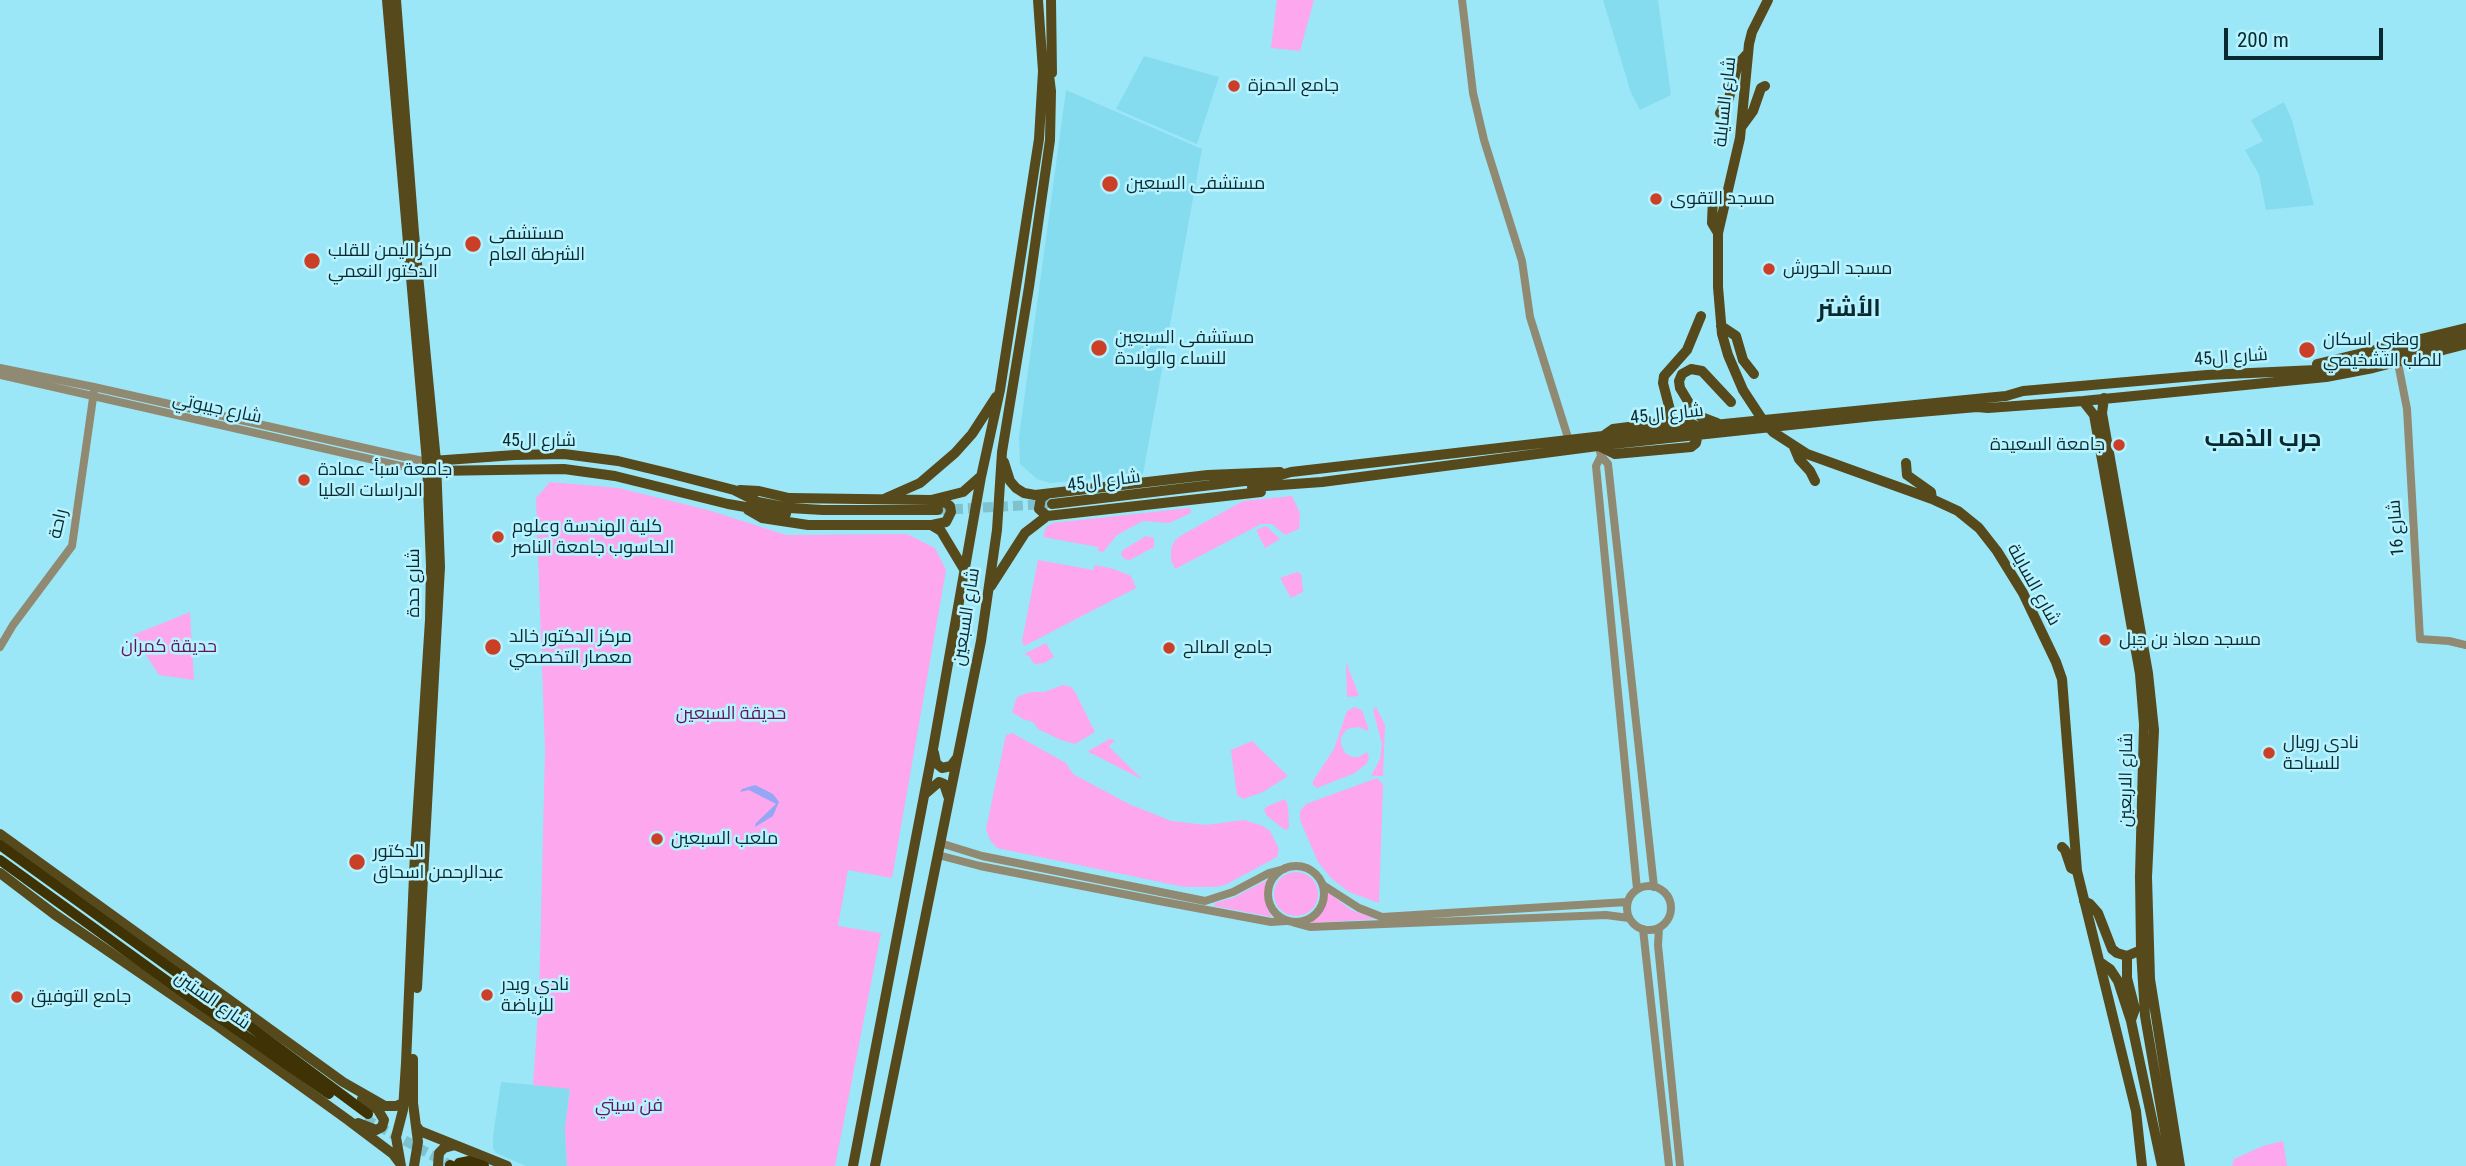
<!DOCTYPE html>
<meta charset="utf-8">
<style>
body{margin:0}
#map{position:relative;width:2466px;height:1166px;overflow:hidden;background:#9ce7f7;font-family:"Roboto Condensed",sans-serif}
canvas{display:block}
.scale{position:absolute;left:2224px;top:28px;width:159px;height:32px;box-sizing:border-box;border:4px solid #08292f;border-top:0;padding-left:9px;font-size:21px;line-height:24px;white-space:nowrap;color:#08292f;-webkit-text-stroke:5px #b7f2ff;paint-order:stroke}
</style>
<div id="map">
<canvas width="2466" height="1166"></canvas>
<div class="scale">200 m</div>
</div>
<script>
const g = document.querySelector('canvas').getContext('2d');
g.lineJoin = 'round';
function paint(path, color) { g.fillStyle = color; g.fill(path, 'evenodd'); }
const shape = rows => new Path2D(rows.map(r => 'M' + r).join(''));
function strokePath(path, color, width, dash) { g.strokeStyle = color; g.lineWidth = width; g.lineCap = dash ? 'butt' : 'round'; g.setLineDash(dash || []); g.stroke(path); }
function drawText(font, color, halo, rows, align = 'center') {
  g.font = font + ' "Roboto Condensed",Cairo,sans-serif'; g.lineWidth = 5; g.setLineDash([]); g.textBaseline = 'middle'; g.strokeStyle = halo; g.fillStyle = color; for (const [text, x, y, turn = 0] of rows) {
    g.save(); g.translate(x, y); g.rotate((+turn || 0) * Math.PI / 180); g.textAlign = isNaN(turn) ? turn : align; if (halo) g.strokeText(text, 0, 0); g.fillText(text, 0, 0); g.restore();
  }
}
paint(shape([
 [1603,0,1658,0,1671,95,1640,110,1631,93],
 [1144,56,1219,77,1197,144,1116,109],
 [1066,90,1202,149,1143,474,1050,483,1037,479,1020,464,1019,437],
 [2284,102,2292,120,2314,205,2266,210,2259,175,2245,150,2263,141,2251,120],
 [501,1082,570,1088,565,1129,567,1166,526,1166,496,1153,493,1148,493,1136]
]), '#86dcef');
paint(shape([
 [1277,0,1314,0,1300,51,1271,48],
 [550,482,618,488,708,510,786,535,907,534,935,548,946,570,892,878,848,870,838,926,881,933,835,1166,567,1166,565,1129,570,1089,533,1085,539,999,545,750,536,498],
 [1292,496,1300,513,1299,529,1285,535,1272,524,1261,524,1175,569,1171,560,1171,549,1175,540,1182,535,1243,501],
 [1190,508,1191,513,1169,523,1143,521,1117,535,1103,552,1098,551,1098,547,1043,537,1046,527,1053,523],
 [1266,526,1280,539,1265,548,1256,530],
 [1146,536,1154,538,1154,547,1130,560,1124,559,1121,554,1123,550],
 [1038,560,1094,570,1094,565,1114,569,1131,576,1136,588,1024,646,1022,641],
 [1297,572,1301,574,1303,592,1291,598,1280,578],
 [190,612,194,680,159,675,133,635],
 [1046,643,1054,657,1044,663,1034,664,1029,656,1025,655,1026,653],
 [1346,662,1351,675,1359,696,1347,697],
 [1063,685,1071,687,1075,692,1095,732,1075,744,1061,740,1038,729,1033,722,1023,719,1012,712,1017,697,1031,692,1044,692],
 [1354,707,1362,710,1369,731,1358,727,1347,729,1341,737,1341,745,1345,753,1352,757,1359,757,1367,752,1369,758,1366,764,1355,773,1317,788,1313,785,1313,781,1334,749,1347,711],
 [1376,707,1385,725,1383,776,1371,776,1380,759,1382,744,1373,710],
 [1012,733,1066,763,1073,774,1129,804,1171,821,1206,825,1244,820,1263,826,1270,831,1279,849,1277,857,1225,885,1216,887,1184,887,997,848,990,840,986,829,1005,739,1006,735],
 [1110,739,1115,740,1109,746,1114,752,1143,780,1093,754,1091,754,1088,751],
 [1252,741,1288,776,1263,792,1243,799,1237,795,1231,750],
 [1377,778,1383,784,1379,903,1349,892,1331,878,1318,862,1300,820,1300,811,1306,804],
 [1285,799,1288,806,1289,828,1285,830,1267,816,1264,810,1266,807],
 '1274 894a22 22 0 1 1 44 0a22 22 0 1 1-44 0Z',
 [1269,879,1265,885,1265,893,1267,908,1272,917,1214,906,1215,903,1233,898],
 [1328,892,1351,910,1376,919,1312,923,1311,921,1323,910],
 [2283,1141,2287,1166,2232,1166,2234,1159,2263,1146]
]), '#fca7ee');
paint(shape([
 [755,785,773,794,779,802,773,816,755,827,756,823,776,804,749,790,740,792,742,789]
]), '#93a7f5');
strokePath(shape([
 [938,510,1048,504]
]), '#7ec1cf', 10, [10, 5]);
strokePath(shape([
 [365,1119,450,1165]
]), '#7ec1cf', 10, [10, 5]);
strokePath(shape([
 [1462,0,1473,93,1484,140,1522,261,1530,317,1570,444],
 [0,368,94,387,427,462],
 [2399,368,2407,409,2420,639,2449,641,2466,645],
 [0,375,427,472],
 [1599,446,1601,456,1608,464,1654,887],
 [1601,456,1596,466,1637,889],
 [0,647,13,625,72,546,94,391],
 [940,843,982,856,1205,901,1233,892,1269,873,1284,869],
 [938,855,980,866,1159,901,1271,922,1286,921],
 '1268 894a28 28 0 1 1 56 0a28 28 0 1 1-56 0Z',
 [1323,885,1359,908,1382,917,1627,902],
 '1627 908a22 22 0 1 1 44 0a22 22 0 1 1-44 0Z',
 [1295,923,1310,927,1606,915,1629,918],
 [1659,928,1658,945,1680,1166],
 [1643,929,1669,1166]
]), '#918a72', 8);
strokePath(shape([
 [387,0,427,462,431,566,430,620,415,853,406,1063,403,1110,396,1137,401,1166],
 [396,0,414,233,436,461,440,567,417,988],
 [1051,0,1052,73],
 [1768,0,1752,32,1749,44,1740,138,1718,233,1718,287,1722,334,1728,355,1743,390,1764,422,1773,432,1807,454,1932,499,1958,511,1979,528,1997,551,2023,593,2056,662,2062,679,2077,871,2136,1111,2142,1166],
 [1720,113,1729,98,1738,64,1746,55],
 [1742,126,1753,111,1761,88,1765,86],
 [1713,197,1712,223,1718,233],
 [1721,326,1736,336,1743,360,1754,374],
 [2317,364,2466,328],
 [2104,398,2102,413,2148,673,2154,730,2147,877,2150,979,2180,1166],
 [2083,401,2094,415,2140,674,2144,724,2140,876,2141,950,2145,1016,2171,1166],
 [1665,422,1669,420,1670,410,1663,383,1664,376,1687,350,1701,316],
 [1717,423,1701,417,1692,408,1680,388,1679,381,1682,374,1691,369,1702,371,1731,402],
 [1601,447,1615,454,1691,447,1696,443,1698,434,1696,426,1684,420,1613,429,1603,436],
 [1794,447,1799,459,1810,471,1815,481],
 [432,461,515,455,564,454,618,461,668,473,734,490,758,502,789,508,823,510,938,510],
 [1004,462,1010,481,1016,488,1024,493,1035,495,1208,475,1280,472],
 [1906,463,1907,475,1931,492,1932,499],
 [431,471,564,469,615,476,728,504,786,514],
 [1252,487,1322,482,1613,444,1874,416,1977,407,1988,408,2083,401,2326,377,2373,368,2466,344],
 [740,490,759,491,789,498,931,500,963,492,980,477],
 [1046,495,1041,498,1039,509,1047,516],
 [886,498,920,483,955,453,972,434,996,397],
 [1052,504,1270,478,1291,472,1603,436,2006,396,2023,391,2207,375,2316,370,2370,361,2466,337],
 [748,510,762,518,808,525,931,525,941,531,965,571],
 [932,525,946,522,951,512,950,506,946,503,935,501],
 [991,586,1025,533,1047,516,1261,492],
 [934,753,936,763,942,768,951,766,957,758],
 [925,794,939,782,944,784,948,796],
 [0,834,343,1082,385,1106,396,1106,403,1103],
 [2062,847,2065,850,2071,868,2077,871],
 [0,873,54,914,212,1022,348,1120,393,1154,399,1162],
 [2084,901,2090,904,2098,913,2112,949,2117,953,2127,956,2141,950],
 [2127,956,2127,978,2135,1009,2131,1020],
 [2100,962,2110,969,2118,981,2131,1021,2162,1166],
 [413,1059,413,1103,418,1142,414,1166],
 [358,1123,376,1130,382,1127,384,1120,378,1110,362,1099],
 [417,1127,420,1131,507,1166],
 [438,1166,439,1153,444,1148,455,1145],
 [853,1166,933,749,981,477,1000,390,1039,139,1043,71,1038,0],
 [875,1166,981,641,997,530,1002,452,1029,287,1050,140,1051,91,1048,67]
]), '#56491b', 10);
strokePath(shape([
 [0,845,198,988,368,1114],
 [0,860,188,996,329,1094],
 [459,1163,469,1161,484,1166],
 [450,1165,452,1166]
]), '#3f3305', 10);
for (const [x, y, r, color] of [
 [1234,86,7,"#ca3f25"],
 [1110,184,9,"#ca3f25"],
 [1656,199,7,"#ca3f25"],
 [473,244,9,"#ca3f25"],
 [312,261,9,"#ca3f25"],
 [1769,269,7,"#ca3f25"],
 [1099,348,9,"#ca3f25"],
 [2307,350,9,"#ca3f25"],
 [2119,445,7,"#ca3f25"],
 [304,480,7,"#ca3f25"],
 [498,537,7,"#ca3f25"],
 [2105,640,7,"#ca3f25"],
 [493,647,9,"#ca3f25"],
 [1169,648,7,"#ca3f25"],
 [2269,753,7,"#ca3f25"],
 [657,839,7,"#ca3f25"],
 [357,862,9,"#ca3f25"],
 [487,995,7,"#ca3f25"],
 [17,997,7,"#ca3f25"]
]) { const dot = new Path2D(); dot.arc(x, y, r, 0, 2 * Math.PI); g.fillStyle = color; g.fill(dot); strokePath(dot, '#b7f2ff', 2.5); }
drawText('18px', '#08292f', '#b7f2ff', [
 ["جامع الحمزة",1248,86],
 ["مستشفى السبعين",1126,184],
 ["مسجد التقوى",1670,199],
 ["مستشفى",489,234],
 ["الشرطة العام",489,255],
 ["مركز اليمن للقلب",328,251],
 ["الدكتور النعمي",328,272],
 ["مسجد الحورش",1783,269],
 ["مستشفى السبعين",1115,338],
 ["للنساء والولادة",1115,359],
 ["وطني اسكان",2323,340],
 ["للطب التشخيصي",2323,361],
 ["جامعة السعيدة",2105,445,"right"],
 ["جامعة سبأ- عمادة",318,470],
 ["الدراسات العليا",318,491],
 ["كلية الهندسة وعلوم",512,527],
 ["الحاسوب جامعة الناصر",512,548],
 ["مركز الدكتور خالد",509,637],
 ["معصار التخصصي",509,658],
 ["مسجد معاذ بن جبل",2119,640],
 ["جامع الصالح",1183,648],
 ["نادي رويال",2283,743],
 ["للسباحة",2283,764],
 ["ملعب السبعين",671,839],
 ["الدكتور",373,852],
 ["عبدالرحمن اسحاق",373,873],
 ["نادي ويدر",501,985],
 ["للرياضة",501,1006],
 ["جامع التوفيق",31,997]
], 'left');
drawText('18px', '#08292f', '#b7f2ff', [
 ["شارع السايلة",1726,102,-84],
 ["شارع ال45",2231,358,-4],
 ["شارع جيبوتي",217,409,12],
 ["شارع ال45",1667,415,-6],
 ["شارع ال45",539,441],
 ["شارع ال45",1104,482,-7],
 ["راحة",59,524,-77],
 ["شارع 16",2397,528,-94],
 ["شارع حدة",414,583,-90],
 ["شارع السايلة",2033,585,61],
 ["شارع السبعين",967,617,-81],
 ["شارع الاربعين",2127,780,-89],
 ["شارع الستين",212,1001,35]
]);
drawText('18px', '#63145b', '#b7f2ff', [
 ["حديقة كمران",169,647],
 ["حديقة السبعين",731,714],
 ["فن سيتي",629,1106]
]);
drawText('bold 24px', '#08292f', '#b7f2ff', [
 ["الأشتر",1849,310],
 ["جرب الذهب",2263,440]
]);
</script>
